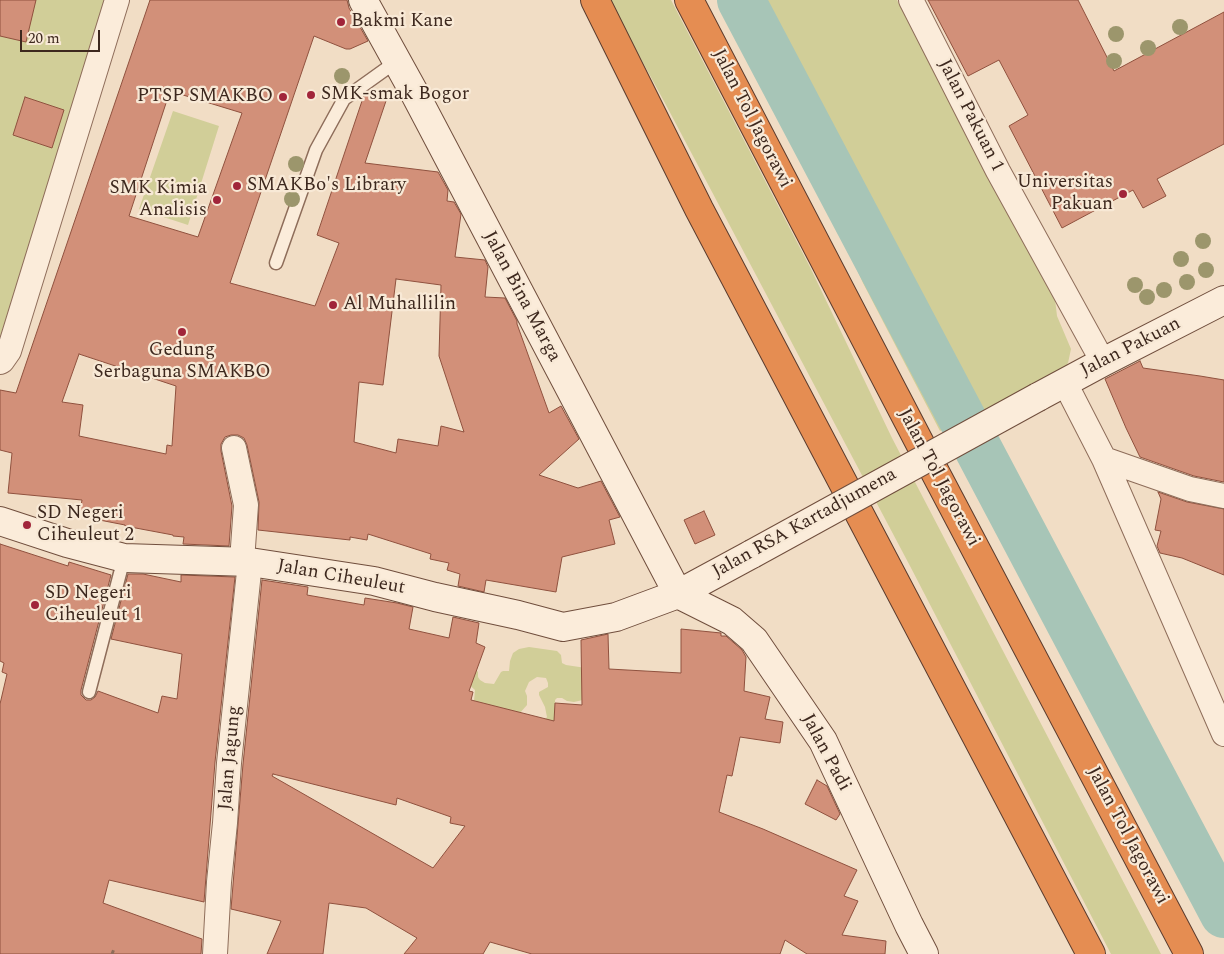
<!DOCTYPE html>
<style>
body{margin:0}
#map{position:relative;width:1224px;height:954px;overflow:hidden;background:#f1ddc5;font-family:Spectral,serif}
canvas{display:block}
.scale{position:absolute;left:20px;top:30px;width:80px;height:22px;box-sizing:border-box;border:2px solid #3d281e;border-top:0;padding-left:6px;font-size:15px;line-height:18px;white-space:nowrap;color:#3d281e;-webkit-text-stroke:4px #f8e9d6;paint-order:stroke}
</style>
<div id="map">
<canvas width="1224" height="954"></canvas>
<div class="scale">20 m</div>
</div>
<script>
const g = document.querySelector('canvas').getContext('2d');
g.lineJoin = 'round';
function paint(path, color) { g.fillStyle = color; g.fill(path, 'evenodd'); }
const shape = rows => new Path2D(rows.map(r => 'M' + r).join(''));
function strokePath(path, color, width, dash) { g.strokeStyle = color; g.lineWidth = width; g.lineCap = dash ? 'butt' : 'round'; g.setLineDash(dash || []); g.stroke(path); }
function drawText(font, color, halo, rows, align = 'center') {
  g.font = font + ' Spectral,serif'; g.lineWidth = 4.5; g.setLineDash([]); g.textBaseline = 'middle'; g.strokeStyle = halo; g.fillStyle = color; for (const [text, x, y, turn = 0] of rows) {
    g.save(); g.translate(x, y); g.rotate((+turn || 0) * Math.PI / 180); g.textAlign = isNaN(turn) ? turn : align; if (halo) g.strokeText(text, 0, 0); g.fillText(text, 0, 0); g.restore();
  }
}
paint(shape([
 [0,0,110,0,97,43,0,337],
 [609,0,671,0,810,267,892,438,1161,954,1111,954,910,566,666,105],
 [726,0,897,0,1055,299,1057,316,1071,349,1068,363,1062,372,940,431,863,283,791,123],
 [173,111,219,126,188,225,139,209],
 [529,647,557,651,561,655,562,663,566,665,586,668,587,699,574,702,567,701,562,698,557,698,555,700,555,717,562,723,545,720,547,717,545,707,539,695,539,692,548,687,548,683,546,678,537,677,529,682,525,691,527,696,527,705,519,714,474,701,475,690,466,682,476,670,478,672,478,677,480,680,485,683,494,684,501,672,503,671,509,671,510,661,513,653,519,649]
]), '#d1ce98');
strokePath(shape([
 [741,0,1224,914]
]), '#a7c5b7', 48);
const building = shape([
 [0,0,36,0,26,42,0,36,0,0],
 [150,0,347,0,349,8,368,41,350,49,346,49,314,36,230,283,315,306,339,243,317,235,364,95,371,90,388,95,365,163,438,172,448,190,447,201,454,202,461,214,455,257,485,260,488,267,485,297,505,298,517,321,517,324,549,413,561,406,579,439,539,475,578,488,601,481,620,517,609,520,615,544,562,557,556,592,486,580,484,592,458,586,460,574,447,570,449,563,430,559,431,554,368,534,367,540,350,537,350,540,258,530,259,502,247,445,244,438,238,435,231,435,225,437,221,444,221,451,232,506,229,546,183,544,184,537,173,536,173,535,125,526,125,525,79,516,82,500,8,493,12,453,0,450,0,390,16,393,150,0],
 [170,91,242,113,198,237,129,216,170,91],
 [396,279,441,285,439,356,464,432,441,426,438,446,398,439,396,453,354,442,359,382,383,385,396,279],
 [79,354,176,386,172,446,167,445,166,454,79,436,83,405,62,402,79,354],
 [928,0,1078,0,1114,71,1224,12,1224,144,1157,179,1166,196,1143,208,1133,190,1062,228,1009,126,1028,115,999,60,968,76,928,0],
 [25,97,64,110,52,148,13,135,25,97],
 [1140,361,1143,368,1200,376,1224,380,1224,482,1194,476,1140,457,1126,428,1105,379,1140,361],
 [1158,492,1187,502,1224,509,1224,575,1182,558,1160,553,1157,546,1161,531,1155,530,1161,499,1158,492],
 [704,511,715,535,695,544,684,520,704,511],
 [0,544,68,566,69,562,111,575,81,690,81,695,86,700,91,700,95,697,98,691,158,713,162,696,177,699,182,654,111,639,128,574,143,574,181,582,181,575,235,577,215,762,204,902,109,880,103,903,202,939,201,954,0,954,0,704,7,674,2,672,4,663,0,661,0,544],
 [262,580,308,587,307,595,364,605,365,598,397,603,413,607,409,629,449,638,453,617,479,623,476,643,485,647,469,691,473,692,471,700,554,721,555,703,582,705,581,640,608,634,609,669,681,673,681,629,721,633,721,636,726,636,742,650,746,657,744,691,770,697,765,719,783,722,780,743,740,737,732,776,727,775,719,812,763,829,857,870,844,896,858,901,842,935,886,941,885,954,807,954,785,940,780,954,532,954,490,942,483,954,404,954,417,938,366,908,329,903,323,954,267,954,281,921,231,909,243,764,262,580],
 [273,774,396,805,397,798,451,817,450,823,465,826,433,868,272,776,273,774],
 [817,780,827,786,840,814,836,820,805,804,817,780]
]);
paint(building, '#d29079');
strokePath(building, '#8f513e', 1);
const lane = shape([
 [276,263,316,150,344,99,397,61],
 [89,692,124,558]
]);
const street = shape([
 [911,0,998,171,1103,362],
 [0,362,2,361,9,351,117,0],
 [1065,383,1104,459,1224,734],
 [234,448,246,505,242,561],
 [1104,459,1190,489,1224,496],
 [215,954,219,882,225,823,229,763,250,562]
]);
const secondary = shape([
 [363,0,415,94,678,594],
 [1038,397,1103,362,1224,300],
 [0,521,67,543,124,558,250,562,374,581,435,597,518,615,563,627,616,617,678,594,752,554],
 [678,594,732,621,754,640,823,741,909,925,924,954]
]);
const highway = shape([
 [595,0,699,209,1091,954],
 [689,0,926,455,1189,954]
]);
strokePath(lane, '#8e6d5a', 15);
strokePath(street, '#8e6d5a', 26);
strokePath(secondary, '#704e3d', 30);
strokePath(highway, '#5c3c2e', 30);
strokePath(shape([
 [112,954,114,949]
]), '#8e6d5a', 3, [4, 2.5]);
strokePath(lane, '#fbecda', 12);
strokePath(street, '#fbecda', 24);
strokePath(secondary, '#fbecda', 28);
strokePath(highway, '#e58d52', 28);
const secondaryBridge = shape([
 [752,554,1038,397]
]);
strokePath(secondaryBridge, '#704e3d', 30, []);
strokePath(secondaryBridge, '#fbecda', 28);
g.fillStyle = '#9c966c';
for (const [x, y] of [
 [1180,27],
 [1116,34],
 [1148,48],
 [1114,61],
 [342,76],
 [296,164],
 [292,199],
 [1203,241],
 [1181,259],
 [1206,270],
 [1187,282],
 [1135,285],
 [1164,290],
 [1147,297]
]) { g.beginPath(); g.arc(x, y, 8, 0, 2 * Math.PI); g.fill(); }
for (const [x, y, r, color] of [
 [341,22,5,"#a1253a"],
 [311,95,5,"#a1253a"],
 [283,97,5,"#a1253a"],
 [237,186,5,"#a1253a"],
 [1123,194,5,"#a1253a"],
 [217,200,5,"#a1253a"],
 [333,305,5,"#a1253a"],
 [182,332,5,"#a1253a"],
 [27,525,5,"#a1253a"],
 [35,605,5,"#a1253a"]
]) { const dot = new Path2D(); dot.arc(x, y, r, 0, 2 * Math.PI); g.fillStyle = color; g.fill(dot); strokePath(dot, '#f8e9d6', 2); }
drawText('19px', '#3d281e', '#f8e9d6', [
 ["Bakmi Kane",351,22],
 ["SMK-smak Bogor",321,95],
 ["PTSP SMAKBO",273,97,"right"],
 ["Universitas",1113,183,"right"],
 ["Pakuan",1113,205,"right"],
 ["SMAKBo's Library",247,186],
 ["SMK Kimia",207,189,"right"],
 ["Analisis",207,211,"right"],
 ["Al Muhallilin",343,305],
 ["Gedung",182,351,"center"],
 ["Serbaguna SMAKBO",182,373,"center"],
 ["SD Negeri",37,514],
 ["Ciheuleut 2",37,536],
 ["SD Negeri",45,594],
 ["Ciheuleut 1",45,616]
], 'left');
drawText('19px', '#3d281e', '#f8e9d6', [
 ["Jalan Pakuan 1",970,116,63],
 ["Jalan Tol Jagorawi",751,119,63],
 ["Jalan Bina Marga",521,297,62],
 ["Jalan Pakuan",1131,348,-27],
 ["Jalan Tol Jagorawi",938,478,62],
 ["Jalan RSA Kartadjumena",805,524,-29],
 ["Jalan Ciheuleut",341,578,10],
 ["Jalan Padi",825,753,62],
 ["Jalan Jagung",231,758,-85],
 ["Jalan Tol Jagorawi",1127,836,62]
]);
</script>
